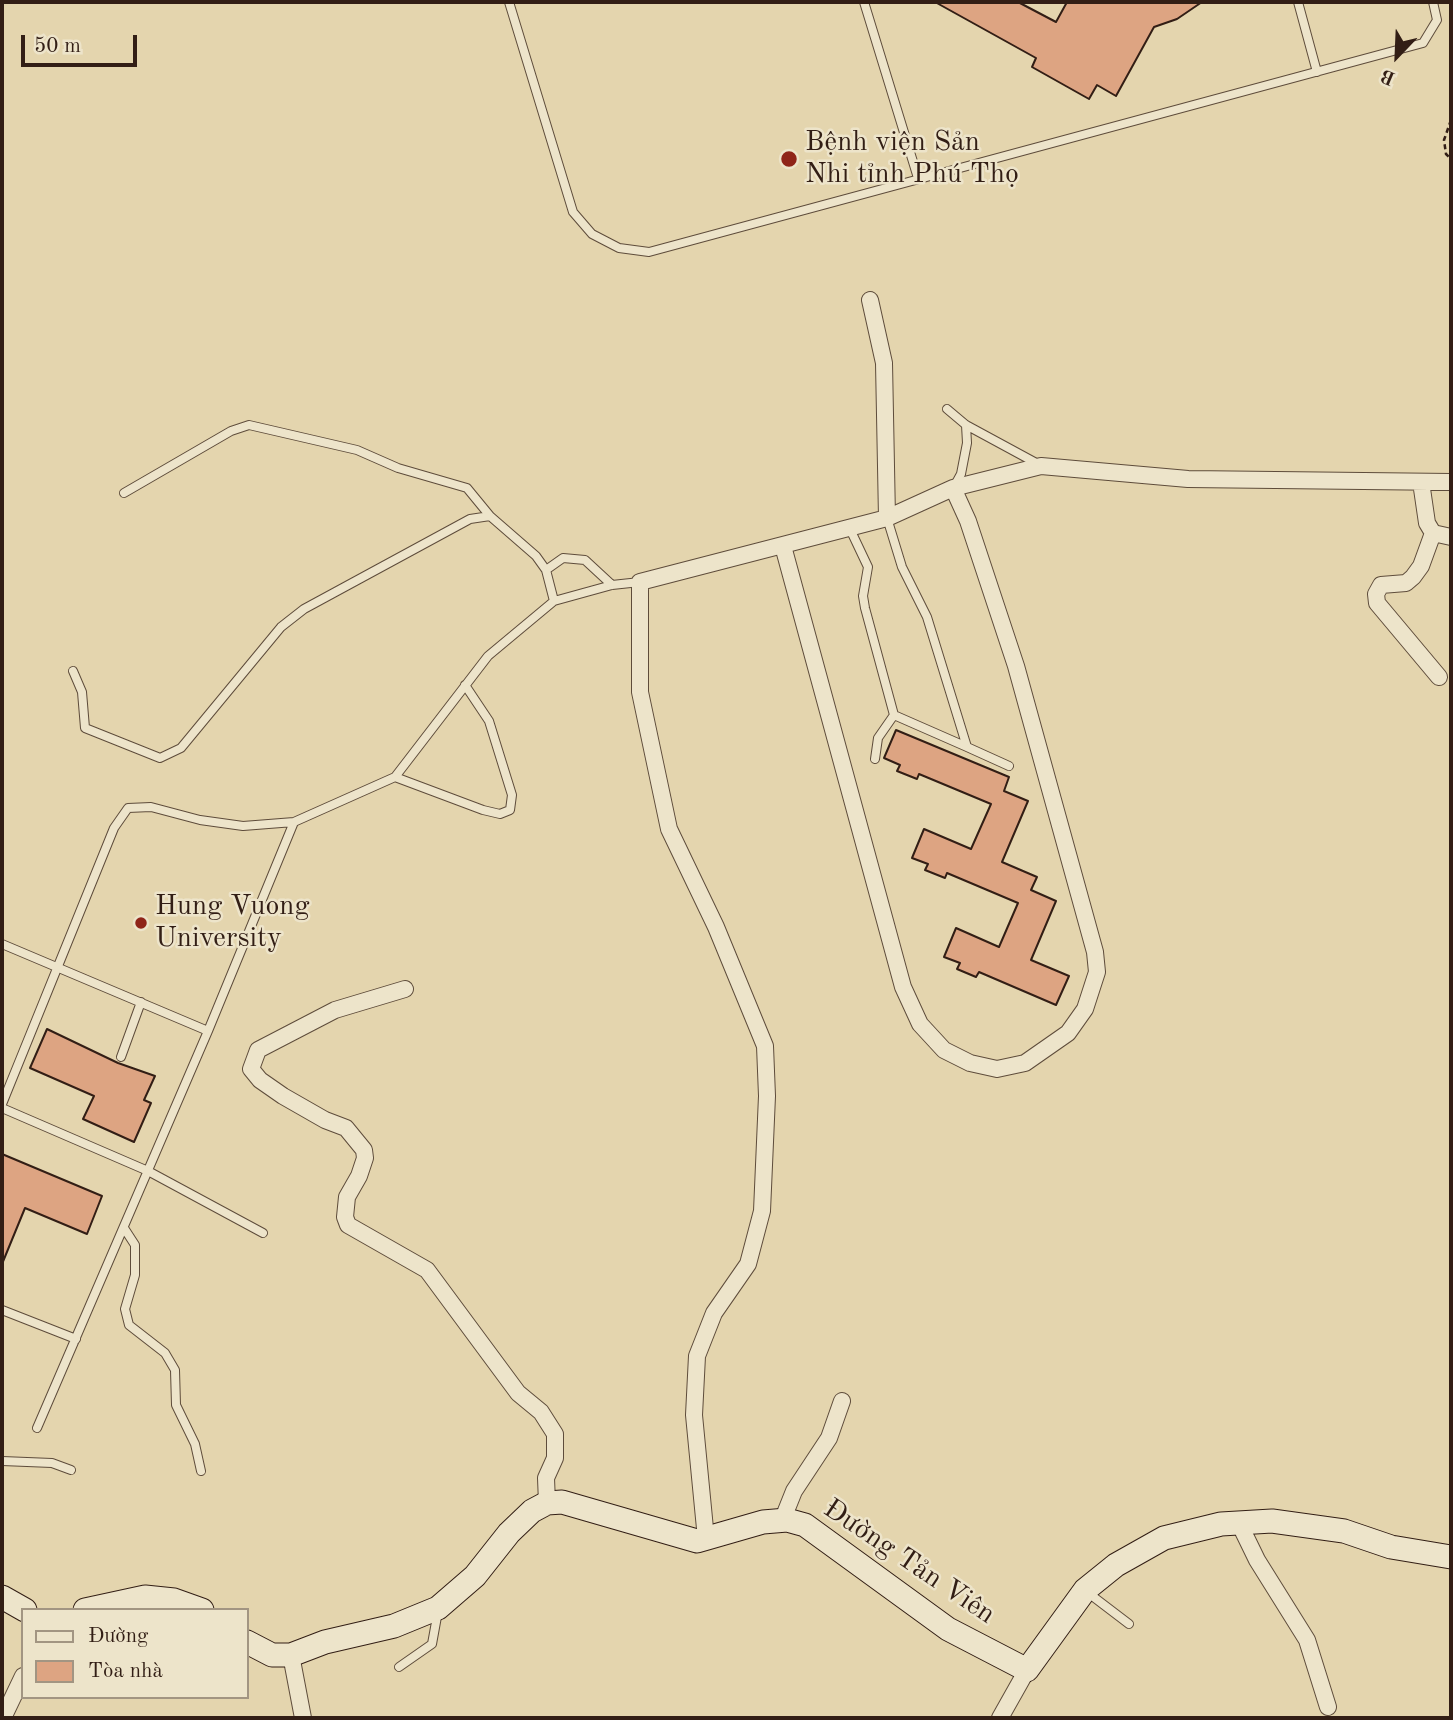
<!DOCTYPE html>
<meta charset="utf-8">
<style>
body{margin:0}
#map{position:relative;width:1453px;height:1720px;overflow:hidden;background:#e4d5ae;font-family:"Old Standard TT",serif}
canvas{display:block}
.frame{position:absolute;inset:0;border:4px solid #321e15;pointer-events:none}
.legend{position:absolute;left:21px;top:1608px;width:228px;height:91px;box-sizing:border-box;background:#ede4ca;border:2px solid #a29582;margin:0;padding:9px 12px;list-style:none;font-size:21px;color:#321e15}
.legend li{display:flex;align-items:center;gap:14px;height:35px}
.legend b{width:35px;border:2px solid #a29582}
.north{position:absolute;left:1362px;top:21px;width:70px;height:70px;-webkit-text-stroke:5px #ede4ca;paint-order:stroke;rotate:203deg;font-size:19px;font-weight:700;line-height:28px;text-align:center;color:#321e15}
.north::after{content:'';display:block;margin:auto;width:24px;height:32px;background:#321e15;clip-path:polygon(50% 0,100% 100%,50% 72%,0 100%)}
.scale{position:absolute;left:21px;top:35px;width:116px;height:32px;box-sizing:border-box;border:4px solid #321e15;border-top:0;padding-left:9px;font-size:21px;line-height:24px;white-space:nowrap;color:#321e15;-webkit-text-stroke:5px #ede4ca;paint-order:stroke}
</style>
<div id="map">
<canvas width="1453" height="1720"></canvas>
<div class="frame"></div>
<ul class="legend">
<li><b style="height:9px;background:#ede4ca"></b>Đường</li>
<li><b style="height:19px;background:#dda482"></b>Tòa nhà</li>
</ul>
<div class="north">B</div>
<div class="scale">50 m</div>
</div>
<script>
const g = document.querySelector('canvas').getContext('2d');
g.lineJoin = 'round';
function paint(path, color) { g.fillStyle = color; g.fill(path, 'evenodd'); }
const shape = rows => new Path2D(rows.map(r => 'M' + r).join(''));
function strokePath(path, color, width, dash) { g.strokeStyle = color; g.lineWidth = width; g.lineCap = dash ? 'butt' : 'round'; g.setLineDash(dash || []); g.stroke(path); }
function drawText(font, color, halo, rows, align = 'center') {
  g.font = font + ' "Old Standard TT",serif'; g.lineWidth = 5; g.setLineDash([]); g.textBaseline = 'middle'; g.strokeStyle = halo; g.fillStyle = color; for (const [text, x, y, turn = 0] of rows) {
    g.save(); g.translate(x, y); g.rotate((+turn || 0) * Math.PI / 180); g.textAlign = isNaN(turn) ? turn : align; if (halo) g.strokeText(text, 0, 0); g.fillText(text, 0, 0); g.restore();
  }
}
const building = shape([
 [935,2,1018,2,1056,22,1067,2,1202,2,1177,19,1154,27,1116,96,1097,85,1089,99,1032,67,1036,58,935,2],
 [896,730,1009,777,1004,791,1028,801,1002,862,1037,877,1031,890,1056,901,1031,960,1069,976,1056,1005,979,972,976,977,957,969,960,963,944,957,956,928,999,947,1018,903,947,873,945,878,925,870,928,864,912,858,924,829,971,849,991,804,919,774,917,779,897,771,900,765,884,758,896,730],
 [47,1029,118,1063,155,1076,144,1100,151,1103,134,1142,83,1119,94,1096,30,1068,47,1029],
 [2,1154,102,1196,87,1234,25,1208,2,1264,2,1154]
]);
paint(building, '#dda482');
strokePath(building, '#321e15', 2);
const lane = shape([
 [509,2,573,212,592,234,619,248,649,252,1423,43,1437,20,1433,2],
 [864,2,918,178],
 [1298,2,1317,72],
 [947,409,966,425,1038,464],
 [955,485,961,474,967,443,966,425],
 [124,493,231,431,249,425,357,450,398,468,467,488,490,516],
 [887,518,902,567,927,617,967,747,1009,766],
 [850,529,868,567,863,596,865,608,894,715,878,738,875,759],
 [546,570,563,558,585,560,612,585],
 [73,671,82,692,85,728,160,758,181,748,281,627,304,609,470,519,490,516,536,556,546,570,554,601],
 [894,715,967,747],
 [395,777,483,810,500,814,510,810,512,795,489,721,465,685],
 [2,944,208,1031],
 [121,1057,141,1002],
 [2,1104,114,828,128,808,151,807,200,820,243,826,294,822],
 [2,1108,148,1171,263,1233],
 [124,1228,135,1245,135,1275,125,1309,129,1325,165,1353,175,1370,176,1405,195,1444,201,1471],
 [2,1310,76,1339],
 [37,1428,208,1031,294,822,395,777,488,656,554,601,612,585,640,582],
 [2,1461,52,1463,71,1470],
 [1087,1592,1129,1624],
 [399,1667,432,1644,438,1611]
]);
const street = shape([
 [870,300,884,363,887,518],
 [1421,482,1427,523,1433,533,1451,537],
 [1433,533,1421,566,1413,577,1406,583,1381,585,1376,594,1377,603,1439,677],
 [783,546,903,987,920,1024,944,1050,970,1063,997,1069,1025,1063,1068,1033,1085,1009,1097,972,1095,952,1016,666,968,521,953,488],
 [405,989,335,1010,258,1050,251,1069,260,1080,283,1096,325,1120,346,1128,364,1150,365,1158,359,1176,347,1197,345,1217,348,1225,427,1270,518,1393,541,1412,555,1434,555,1458,546,1478,547,1503],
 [782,1521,794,1491,829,1438,842,1401],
 [1239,1523,1257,1560,1307,1640,1328,1707],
 [706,1539,694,1415,697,1356,714,1313,748,1264,762,1211,767,1096,765,1046,716,927,669,829,640,692,640,582,887,518,953,488,1041,466,1188,479,1451,482],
 [291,1655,303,1718],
 [3,1718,23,1676],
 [1000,1718,1027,1670]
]);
const secondary = shape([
 [2,1597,25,1610],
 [85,1610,145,1597,174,1600,202,1610],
 [247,1642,272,1655,291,1655,325,1642,394,1626,438,1608,475,1576,509,1533,532,1511,547,1503,562,1502,697,1541,763,1522,787,1520,805,1525,948,1629,1027,1670,1085,1590,1116,1565,1164,1538,1221,1524,1272,1521,1344,1531,1391,1547,1451,1557]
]);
strokePath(lane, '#5e4c3b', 10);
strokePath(street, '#5e4c3b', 18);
strokePath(secondary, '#321e15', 25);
strokePath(shape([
 [1451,120,1444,140,1446,154,1451,159]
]), '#321e15', 2.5, [5, 3.5]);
strokePath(lane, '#ede4ca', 8);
strokePath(street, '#ede4ca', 16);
strokePath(secondary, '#ede4ca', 23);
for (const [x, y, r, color] of [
 [789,159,9,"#8f2418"],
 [141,923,7,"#8f2418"]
]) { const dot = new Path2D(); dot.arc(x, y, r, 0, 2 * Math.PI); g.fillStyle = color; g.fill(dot); strokePath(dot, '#ede4ca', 2.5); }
drawText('28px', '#321e15', '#ede4ca', [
 ["Bệnh viện Sản",805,143],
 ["Nhi tỉnh Phú Thọ",805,175],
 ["Hung Vuong",155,907],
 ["University",155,939]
], 'left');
drawText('28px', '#321e15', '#ede4ca', [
 ["Đường Tản Viên",909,1562,34]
]);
</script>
